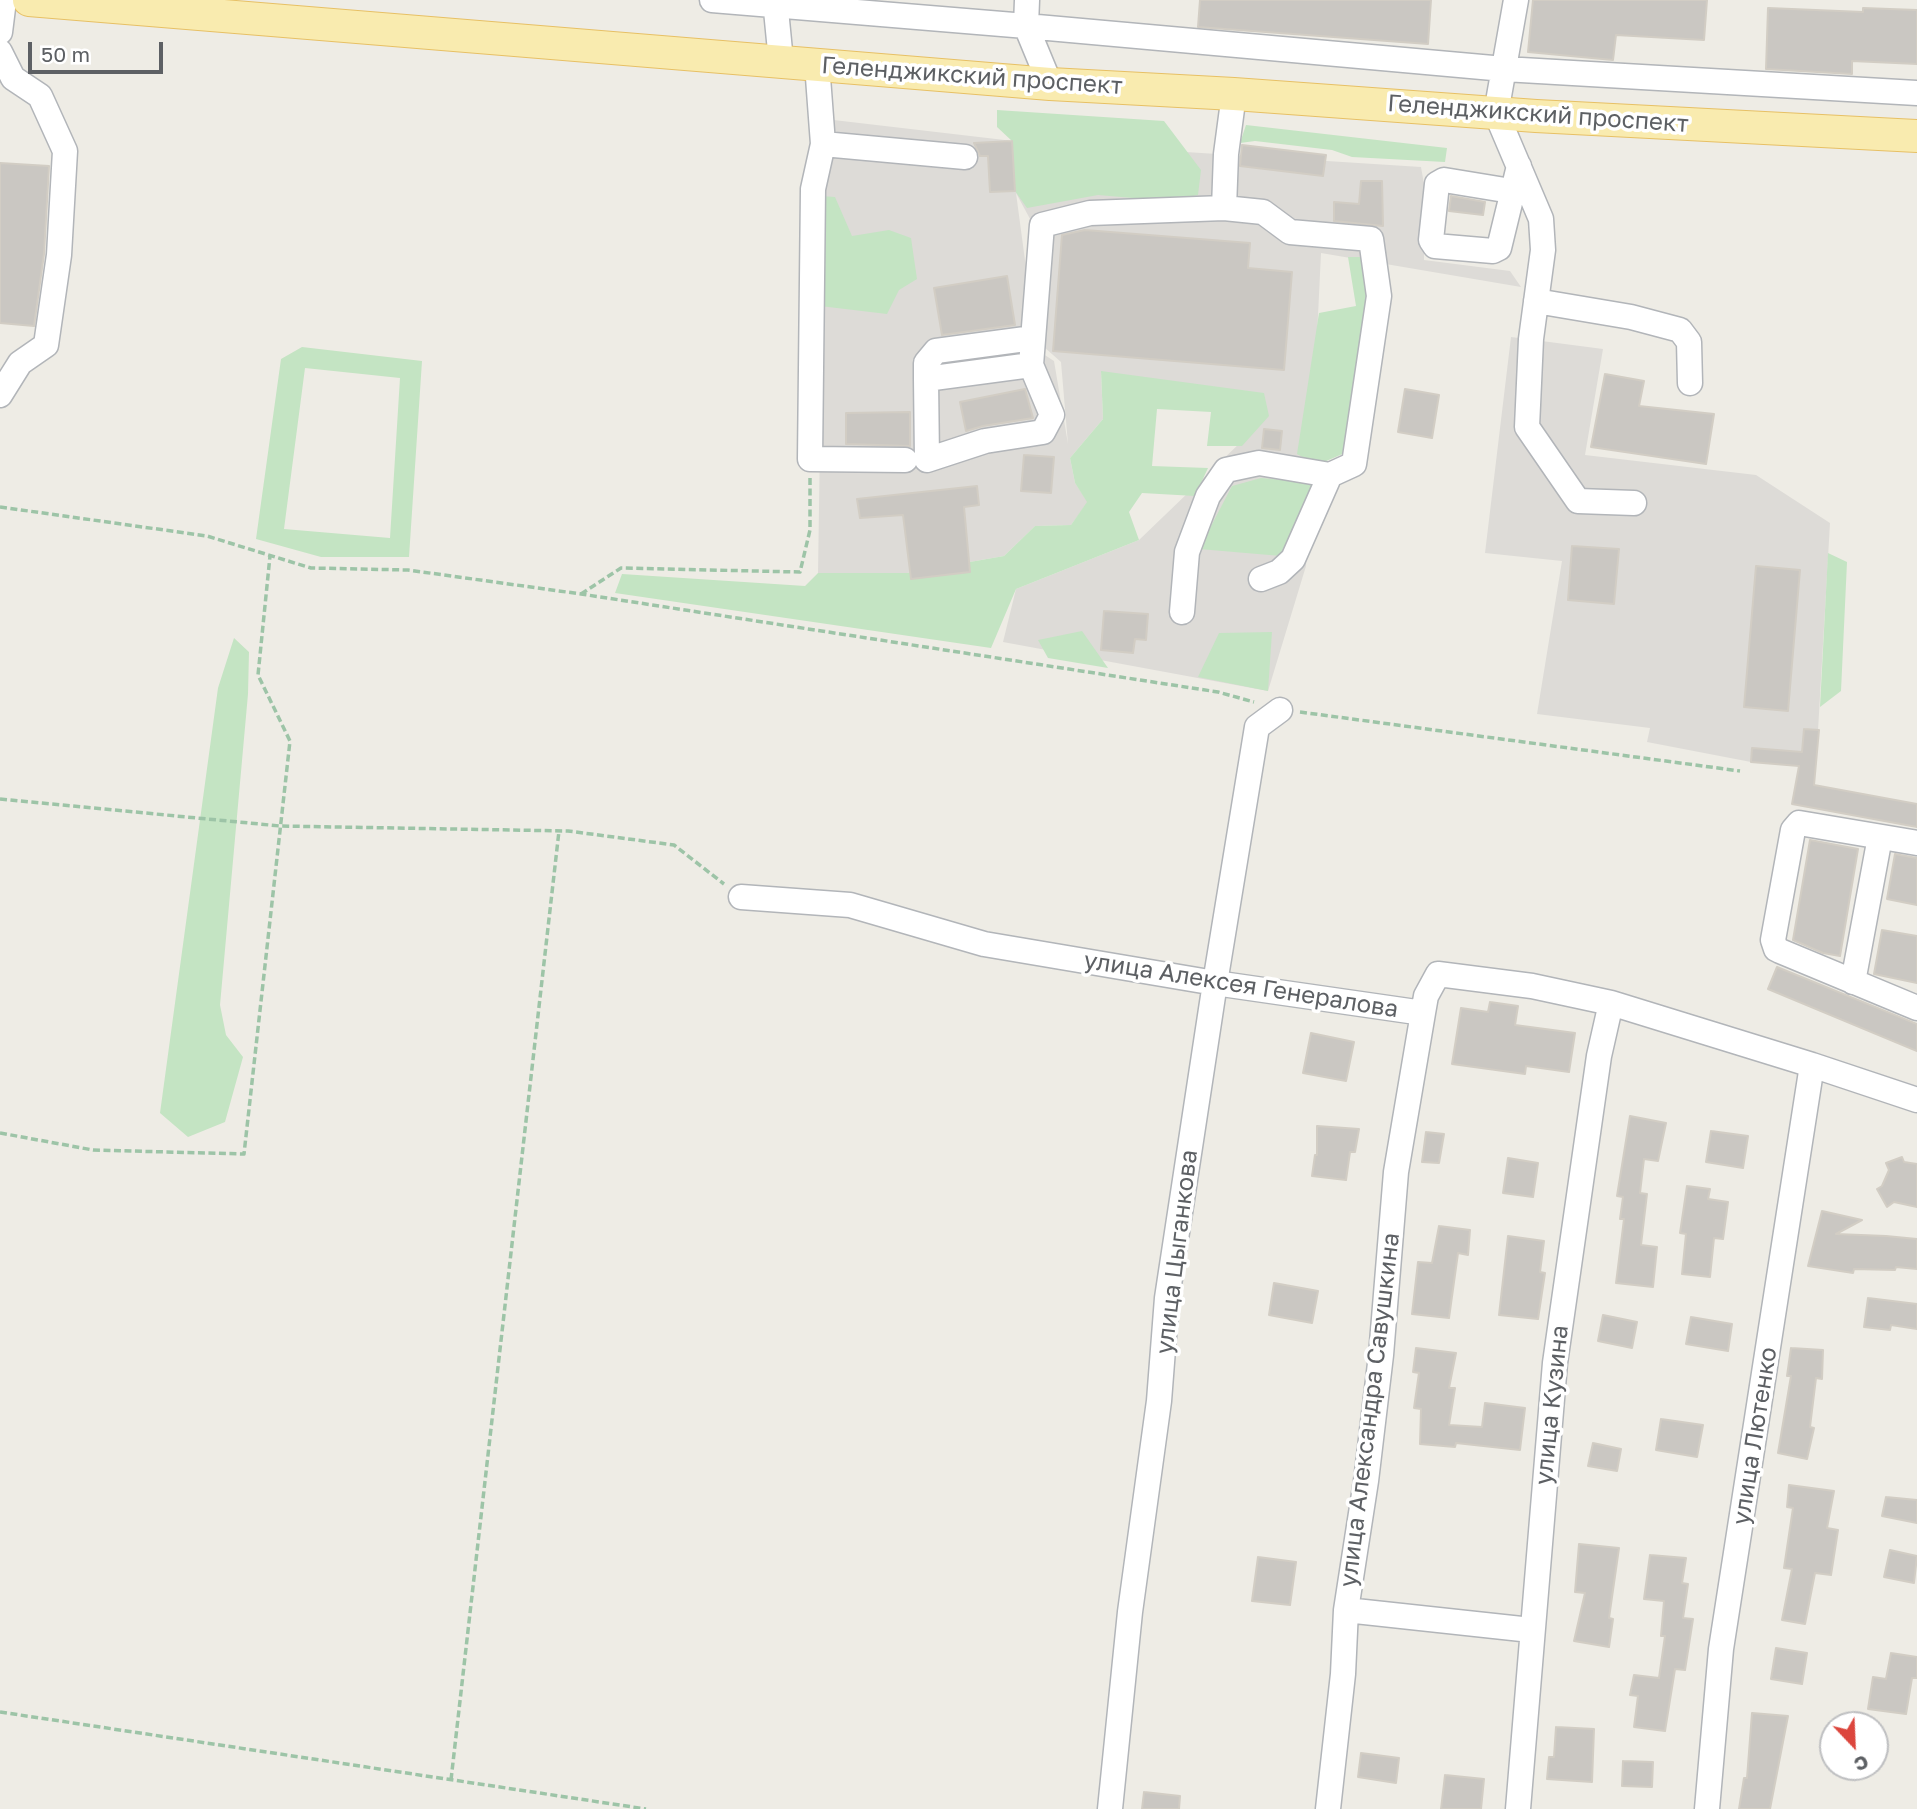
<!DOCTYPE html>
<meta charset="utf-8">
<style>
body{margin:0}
#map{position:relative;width:1917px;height:1809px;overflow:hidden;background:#eeece5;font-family:"Golos Text",sans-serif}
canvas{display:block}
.north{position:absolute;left:1819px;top:1711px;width:70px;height:70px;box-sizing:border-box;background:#fff;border:2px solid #bebfc1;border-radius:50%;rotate:157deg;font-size:19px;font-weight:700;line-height:28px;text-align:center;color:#5d6064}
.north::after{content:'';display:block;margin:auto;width:24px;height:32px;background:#dc463d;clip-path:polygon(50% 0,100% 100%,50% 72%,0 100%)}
.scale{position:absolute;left:28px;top:42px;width:135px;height:32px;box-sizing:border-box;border:4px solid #5d6064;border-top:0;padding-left:9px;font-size:21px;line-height:24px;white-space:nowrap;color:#5d6064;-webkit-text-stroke:5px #fff;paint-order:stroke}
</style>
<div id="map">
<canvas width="1917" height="1809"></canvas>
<div class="north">С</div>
<div class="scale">50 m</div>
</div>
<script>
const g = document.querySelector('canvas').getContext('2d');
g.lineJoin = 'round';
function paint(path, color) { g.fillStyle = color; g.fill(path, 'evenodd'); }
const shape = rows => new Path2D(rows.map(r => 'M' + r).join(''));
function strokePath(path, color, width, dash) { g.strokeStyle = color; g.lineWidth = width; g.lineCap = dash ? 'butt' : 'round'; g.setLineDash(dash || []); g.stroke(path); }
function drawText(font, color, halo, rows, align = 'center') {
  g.font = font + ' "Golos Text",sans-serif'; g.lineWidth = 7; g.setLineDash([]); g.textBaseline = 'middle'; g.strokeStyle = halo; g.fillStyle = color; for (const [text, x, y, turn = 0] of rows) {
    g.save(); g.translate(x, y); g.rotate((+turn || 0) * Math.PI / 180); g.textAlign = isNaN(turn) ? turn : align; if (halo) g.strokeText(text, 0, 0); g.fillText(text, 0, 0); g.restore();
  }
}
paint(shape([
 [825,119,1013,141,1421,167,1424,184,1424,260,1510,271,1521,287,1321,253,1306,566,1268,691,1003,642,1016,589,1139,540,1268,416,1101,372,1103,419,1070,458,1075,483,1088,502,1071,525,1035,526,1004,556,907,573,818,573],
 [1016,193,1042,241,1044,347,1061,362,1068,444,1054,361,1037,350],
 [1511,337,1603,349,1585,455,1756,475,1830,523,1816,765,1751,762,1647,742,1650,728,1537,714,1562,561,1485,553]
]), '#dddbd7');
paint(shape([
 [997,110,1164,121,1201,170,1198,195,1168,201,1098,195,1027,208,1015,191,1012,141,997,127],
 [1246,125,1447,148,1445,162,1352,157,1332,150,1255,141,1240,143],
 [820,196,835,197,852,236,889,230,911,238,917,279,899,290,887,314,820,306],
 [1348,257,1362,257,1371,297,1347,452,1317,465,1297,454,1319,313,1356,306],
 [302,347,422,361,409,557,321,557,256,539,281,359],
 [305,368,400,378,390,538,284,529],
 [1101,371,1264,393,1269,416,1242,446,1207,446,1211,412,1157,409,1152,466,1208,468,1195,496,1142,493,1129,512,1139,540,1016,589,991,648,615,593,622,574,805,586,818,573,907,573,1004,556,1035,526,1071,525,1087,502,1075,483,1070,458,1103,419],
 [1261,478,1317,483,1281,556,1199,549,1232,486],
 [1828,553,1847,562,1841,691,1820,707],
 [1082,631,1108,668,1048,658,1038,640],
 [1272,632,1268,691,1198,677,1219,633],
 [234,638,249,652,248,694,220,1005,226,1035,243,1057,225,1122,188,1137,160,1113,218,688]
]), '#c4e4c3');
const building = shape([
 [1200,0,1431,0,1428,44,1198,27,1200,0],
 [1533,0,1707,0,1704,40,1616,35,1613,60,1528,52,1533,0],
 [1768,8,1863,12,1863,8,1917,10,1917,64,1852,61,1852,74,1766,69,1768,8],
 [1012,141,1015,191,990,192,988,156,980,156,974,143,1012,141],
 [1242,145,1326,155,1323,176,1240,166,1242,145],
 [0,163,49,166,44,254,34,326,0,323,0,163],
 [1361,181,1382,181,1383,226,1334,221,1334,202,1359,204,1361,181],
 [1451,196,1485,202,1483,215,1449,211,1451,196],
 [1085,230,1250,243,1248,268,1292,272,1284,370,1053,351,1062,235,1085,230],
 [1007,276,1015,325,942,335,934,288,1007,276],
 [1605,374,1644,381,1639,406,1714,414,1706,464,1591,447,1605,374],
 [1025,389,1033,418,983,426,966,431,960,402,1025,389],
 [1405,389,1439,395,1432,438,1398,432,1405,389],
 [910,412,910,446,846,444,846,413,910,412],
 [1264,429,1282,431,1280,450,1262,448,1264,429],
 [1024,455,1054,457,1051,493,1021,491,1024,455],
 [977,486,979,505,964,507,970,572,911,579,903,515,860,518,857,499,977,486],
 [1572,546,1619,549,1614,604,1568,600,1572,546],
 [1756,566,1800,570,1788,711,1744,707,1756,566],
 [1104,611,1148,614,1146,640,1135,639,1133,653,1101,650,1104,611],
 [1804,729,1819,730,1814,785,1917,804,1917,827,1792,804,1799,766,1751,762,1752,748,1802,752,1804,729],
 [1810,840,1858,849,1840,956,1823,953,1793,940,1810,840],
 [1895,854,1917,858,1917,905,1887,899,1895,854],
 [1882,930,1917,936,1917,983,1874,974,1882,930],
 [1777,967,1917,1024,1917,1051,1768,989,1777,967],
 [1490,1002,1518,1006,1515,1025,1575,1033,1569,1072,1526,1066,1525,1074,1452,1064,1461,1008,1488,1012,1490,1002],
 [1311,1033,1354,1042,1346,1081,1303,1073,1311,1033],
 [1630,1116,1666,1123,1658,1161,1644,1159,1640,1193,1647,1194,1641,1245,1657,1247,1653,1287,1616,1283,1624,1219,1620,1219,1623,1197,1617,1196,1630,1116],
 [1317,1126,1359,1129,1355,1152,1350,1152,1346,1180,1312,1176,1315,1155,1317,1155,1317,1126],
 [1711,1131,1748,1136,1743,1168,1706,1162,1711,1131],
 [1426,1132,1444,1134,1439,1163,1422,1162,1426,1132],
 [1902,1157,1904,1162,1917,1164,1917,1207,1894,1202,1887,1207,1877,1189,1882,1186,1889,1170,1886,1163,1902,1157],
 [1508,1158,1538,1163,1533,1197,1503,1193,1508,1158],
 [1687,1186,1710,1189,1708,1199,1728,1202,1723,1239,1714,1238,1710,1277,1682,1274,1686,1234,1680,1233,1687,1186],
 [1822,1211,1862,1220,1836,1234,1886,1236,1917,1239,1917,1269,1896,1267,1895,1270,1854,1269,1853,1273,1808,1266,1822,1211],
 [1439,1226,1470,1230,1468,1255,1458,1253,1449,1318,1412,1314,1418,1262,1432,1263,1439,1226],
 [1508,1236,1544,1241,1540,1272,1545,1273,1538,1319,1499,1315,1508,1236],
 [1274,1283,1318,1291,1312,1323,1269,1315,1274,1283],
 [1868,1298,1917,1304,1917,1329,1891,1325,1890,1330,1864,1327,1868,1298],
 [1603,1315,1637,1322,1632,1348,1598,1341,1603,1315],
 [1691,1317,1732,1324,1728,1351,1686,1344,1691,1317],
 [1416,1348,1456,1353,1449,1388,1455,1388,1449,1425,1482,1427,1485,1403,1525,1408,1520,1450,1456,1443,1455,1447,1420,1444,1421,1409,1414,1408,1419,1373,1413,1372,1416,1348],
 [1791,1348,1823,1350,1822,1379,1816,1378,1810,1427,1814,1428,1807,1459,1778,1453,1791,1376,1787,1376,1791,1348],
 [1661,1419,1703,1425,1697,1457,1656,1450,1661,1419],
 [1593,1443,1621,1449,1617,1471,1588,1466,1593,1443],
 [1789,1485,1834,1491,1827,1528,1838,1530,1831,1575,1815,1573,1805,1624,1782,1620,1792,1569,1784,1568,1793,1508,1787,1507,1789,1485],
 [1886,1497,1917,1500,1917,1523,1882,1516,1886,1497],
 [1579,1544,1619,1548,1609,1618,1613,1619,1609,1647,1574,1641,1585,1593,1575,1592,1579,1544],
 [1890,1550,1917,1556,1914,1583,1884,1577,1890,1550],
 [1650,1555,1686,1558,1682,1583,1688,1584,1683,1618,1693,1619,1685,1670,1675,1669,1665,1731,1634,1727,1638,1696,1630,1695,1634,1675,1659,1678,1665,1636,1661,1636,1664,1601,1644,1599,1650,1555],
 [1258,1557,1296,1562,1290,1605,1252,1601,1258,1557],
 [1776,1648,1807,1653,1802,1684,1771,1679,1776,1648],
 [1891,1653,1917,1657,1917,1678,1912,1678,1906,1714,1868,1709,1873,1677,1886,1679,1891,1653],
 [1752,1713,1788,1716,1770,1809,1739,1809,1744,1778,1747,1778,1752,1713],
 [1556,1727,1594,1729,1592,1782,1547,1779,1549,1757,1554,1757,1556,1727],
 [1361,1753,1399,1758,1396,1783,1358,1777,1361,1753],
 [1623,1761,1653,1762,1652,1787,1622,1786,1623,1761],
 [1445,1775,1484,1779,1481,1809,1441,1809,1445,1775],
 [1144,1792,1180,1796,1179,1809,1142,1809,1144,1792]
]);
paint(building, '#cac7c2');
strokePath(building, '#d2cdc4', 2);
const minor = shape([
 [712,0,1026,26,1050,84],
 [775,0,781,61],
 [1027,0,1026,26,1504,69,1917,93],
 [1516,0,1496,113,1541,219,1543,250,1531,339,1527,427,1578,501,1634,503],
 [0,32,4,0],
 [0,52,13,78,40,96,65,151,59,255,46,345,20,363,0,395],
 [817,64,823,144,813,189,810,459,905,460],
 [823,144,965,157],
 [1511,191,1444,180,1437,184,1431,240,1435,246,1493,251,1499,248,1519,166],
 [1536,301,1631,317,1680,330,1689,342,1690,383],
 [1031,365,926,379,927,460,985,441,1043,432,1052,415,1031,365,1042,225,1090,213,1224,208],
 [926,379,926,363,936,351,1033,338],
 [1261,579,1279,572,1293,559,1330,475],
 [1182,612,1187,552,1208,496,1226,470,1259,463,1330,475,1354,464,1379,296,1371,239,1290,232,1263,212,1224,208,1226,154,1234,94],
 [1917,843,1799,823,1793,830,1773,940,1776,949,1780,951,1917,1008],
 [741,897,850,905,984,944,1215,983,1423,1013,1426,996,1438,974,1532,986,1611,1003,1812,1065,1917,1100],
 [1853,982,1880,837],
 [1346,1610,1531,1630],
 [1110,1809,1130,1612,1159,1401,1167,1298,1215,983,1257,727,1280,710],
 [1328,1809,1343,1674,1346,1610,1366,1481,1381,1355,1396,1172,1423,1013],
 [1518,1809,1555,1363,1599,1056,1611,1003],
 [1707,1809,1721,1649,1812,1065]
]);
const major = shape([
 [29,0,1050,84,1234,94,1536,116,1917,136]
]);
strokePath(minor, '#b2b5b9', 27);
strokePath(major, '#e7c065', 34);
strokePath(shape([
 [0,507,207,536,311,568,408,570,581,594,1218,692,1254,702],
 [581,594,621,568,800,572,810,530,810,478],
 [1300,712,1740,771],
 [0,799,280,826,568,831,674,845,724,884],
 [0,1133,93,1150,244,1154,290,741,258,675,270,556],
 [0,1712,646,1809],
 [451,1780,559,831]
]), '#9dc4a7', 3.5, [7, 3.5]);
strokePath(minor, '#fff', 24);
strokePath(major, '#f9ebaf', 32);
drawText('24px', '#5d6064', '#fff', [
 ["Геленджикский проспект",972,76,4],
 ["Геленджикский проспект",1538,114,4],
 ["улица Алексея Генералова",1241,985,9],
 ["улица Цыганкова",1177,1252,-83],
 ["улица Кузина",1552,1405,-84],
 ["улица Александра Савушкина",1370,1410,-83],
 ["улица Лютенко",1755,1436,-81]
]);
</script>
